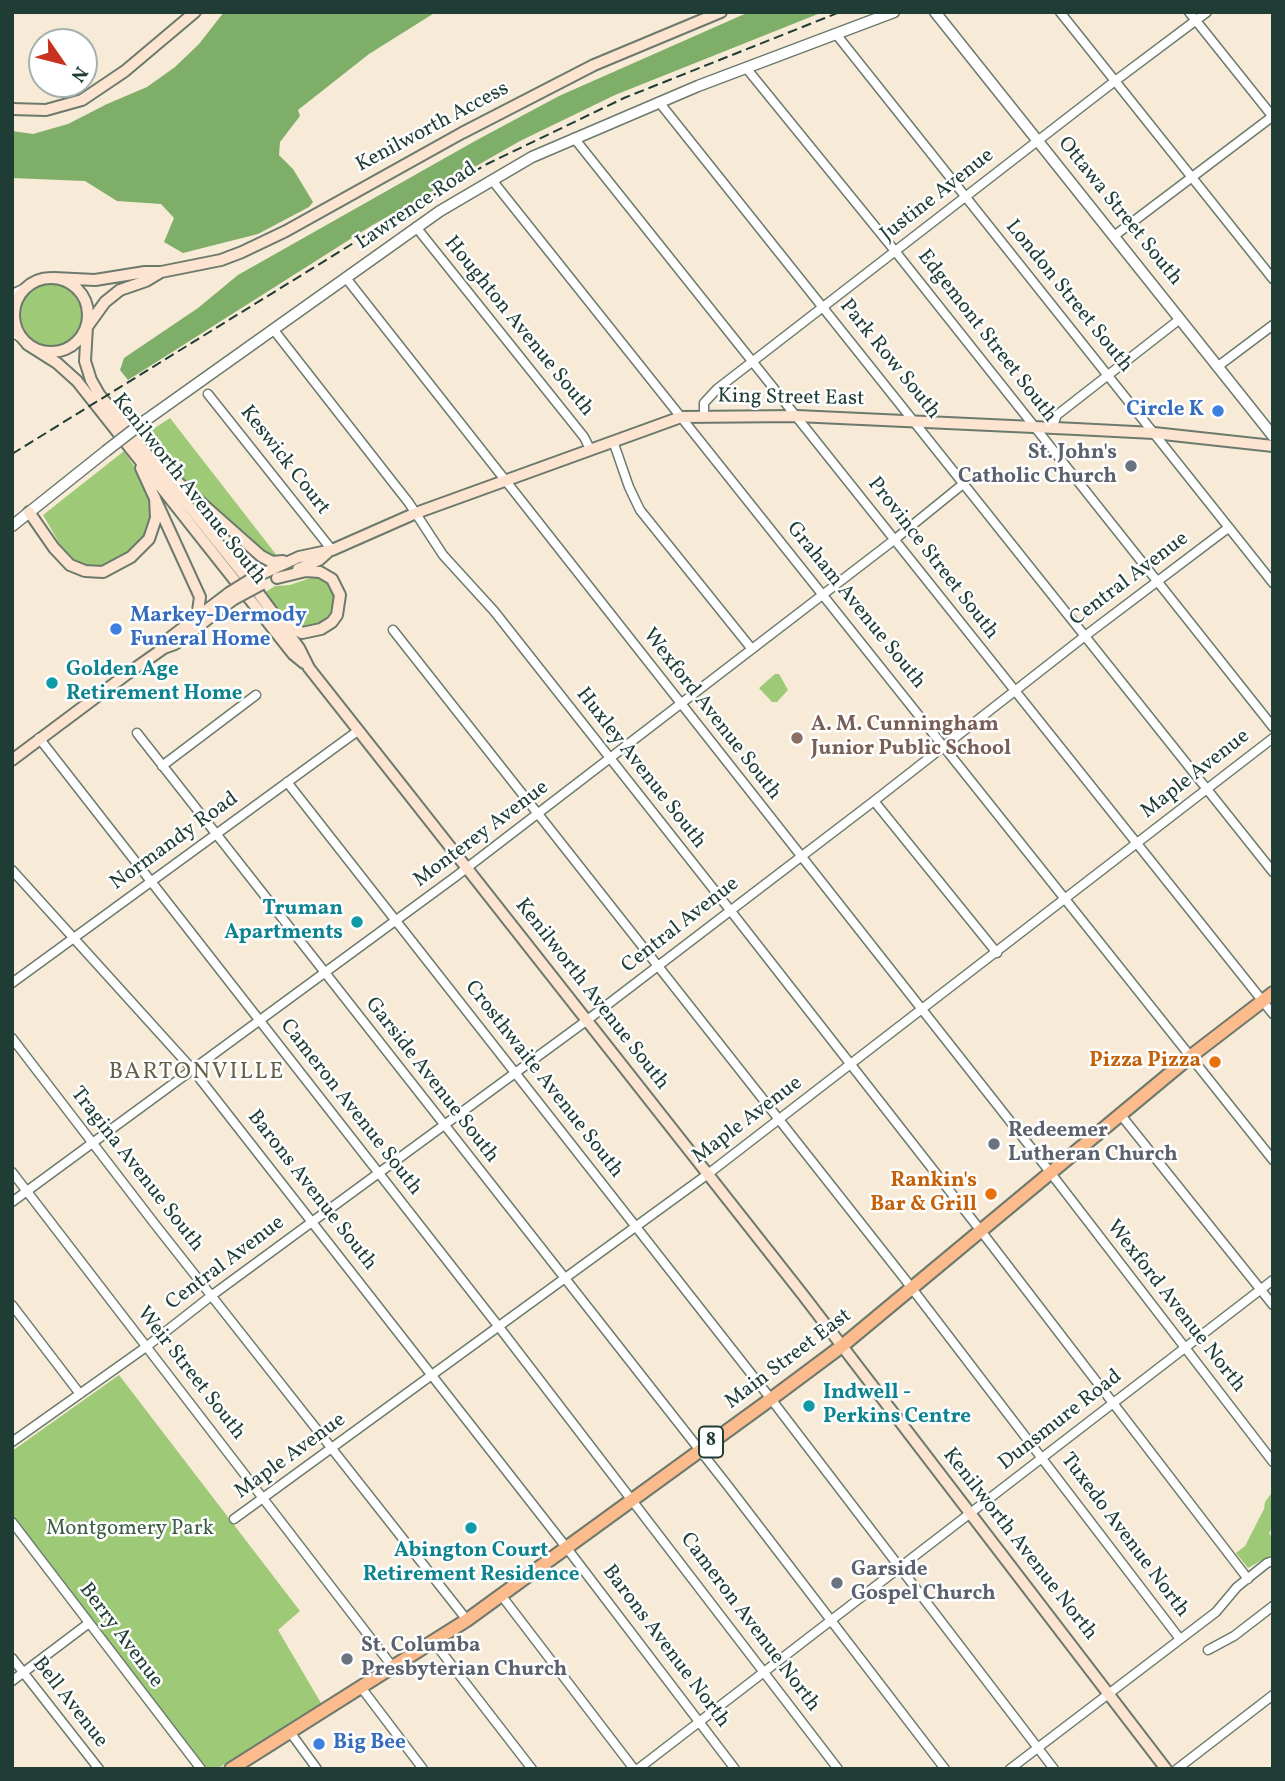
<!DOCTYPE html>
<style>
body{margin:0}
#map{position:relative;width:1285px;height:1781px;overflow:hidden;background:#f7ead7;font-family:Vollkorn,serif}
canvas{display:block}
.frame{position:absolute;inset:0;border:14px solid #1f3d34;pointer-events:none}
.north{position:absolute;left:28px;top:28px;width:70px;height:70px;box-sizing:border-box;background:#fff;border:2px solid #a5b1ae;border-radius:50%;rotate:125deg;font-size:19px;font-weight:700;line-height:28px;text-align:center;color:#1f3d34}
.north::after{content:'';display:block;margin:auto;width:24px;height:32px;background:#c8321e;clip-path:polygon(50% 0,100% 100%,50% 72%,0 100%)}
</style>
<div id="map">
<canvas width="1285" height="1781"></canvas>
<div class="frame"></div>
<div class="north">N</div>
</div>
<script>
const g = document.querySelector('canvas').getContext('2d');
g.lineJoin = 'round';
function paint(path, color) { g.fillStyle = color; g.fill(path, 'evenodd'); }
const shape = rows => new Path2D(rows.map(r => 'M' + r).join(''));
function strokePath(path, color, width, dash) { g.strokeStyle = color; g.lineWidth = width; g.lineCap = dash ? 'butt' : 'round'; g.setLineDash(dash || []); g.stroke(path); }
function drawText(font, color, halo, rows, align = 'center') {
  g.font = font + ' Vollkorn,serif'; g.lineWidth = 5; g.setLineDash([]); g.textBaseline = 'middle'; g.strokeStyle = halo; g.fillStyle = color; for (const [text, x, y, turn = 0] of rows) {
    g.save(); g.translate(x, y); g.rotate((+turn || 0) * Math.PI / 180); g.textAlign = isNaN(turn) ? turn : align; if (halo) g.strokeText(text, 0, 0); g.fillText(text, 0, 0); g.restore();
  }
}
paint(shape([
 [48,282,64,285,71,289,79,304,84,307,84,323,76,337,67,345,56,349,40,347,27,339,18,321,18,314,23,299,37,285],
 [170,418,278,557,276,558,262,554,154,453,141,437],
 [124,451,134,466,151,506,148,530,136,545,114,562,98,567,81,565,65,553,43,515],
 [313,574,328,580,337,594,333,614,323,624,305,629,286,621,264,593,275,586,290,585,313,577],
 [775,674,779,674,788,690,777,702,772,702,759,688],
 [119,1375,300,1611,278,1630,321,1703,217,1769,206,1769,12,1516,12,1451],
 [1273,1491,1273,1527,1269,1533,1273,1539,1273,1554,1248,1568,1236,1553,1245,1546,1264,1509,1265,1502]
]), '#9eca77');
paint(shape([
 [224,12,436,12,369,54,298,110,300,116,280,142,279,155,293,169,313,202,309,207,258,234,183,253,164,242,174,218,161,204,117,201,85,181,12,178,12,131,33,134,68,124,107,104,147,87,175,67,199,44],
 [749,12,823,12,615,95,520,141,371,226,128,380,120,370,124,358,198,308,238,275,475,141,559,96]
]), '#7eae68');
const minor = shape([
 [1060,12,1273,279],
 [1189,12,1273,117],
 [836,34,1273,583],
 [747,69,895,251,1273,727],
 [659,102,1273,872],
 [574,138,1273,1014],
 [492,180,1273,1160],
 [416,227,584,437,590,449],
 [1114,236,1273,116],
 [346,278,1043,1163,1273,1462],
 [12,294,27,287],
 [273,329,409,503,443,555,494,611,730,910,981,1231,1248,1579],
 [12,332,21,338],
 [1217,367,1273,325],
 [208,394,332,550],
 [704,416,704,403,717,389,1115,81,1207,12],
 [1052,428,1057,415,1180,319],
 [613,441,629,487,640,510,751,648],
 [393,630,904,1278,1180,1639],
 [137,733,728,1486,945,1769],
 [39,738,499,1327,838,1769],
 [162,766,256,695],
 [287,782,771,1399,1054,1769],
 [874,801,997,953],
 [12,870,193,1070,566,1547,735,1769],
 [12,983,359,730],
 [12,1038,154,1223,467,1620],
 [1120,1114,1273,1305],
 [12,1172,392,1666],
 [12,1202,455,877,894,540,963,484],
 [12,1305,80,1394],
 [12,1442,146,1347,211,1296,586,1021,874,801,1085,636,1228,528],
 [234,1519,708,1174,1273,738],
 [12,1522,201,1769],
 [501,1595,634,1769],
 [433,1641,532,1769],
 [1208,1650,1234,1636,1273,1606],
 [12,1658,99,1769],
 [12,1681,89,1623],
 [360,1686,423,1769],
 [290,1732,317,1769],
 [638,1769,1273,1280],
 [1010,1769,1216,1612,1237,1587,1267,1563,1273,1561],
 [1177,1769,1273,1695]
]);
const tertiary = shape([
 [935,12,1273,436],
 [146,420,440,211,532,157,698,86,894,12],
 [12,526,106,451]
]);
const secondary = shape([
 [12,109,46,110,82,100,125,71,195,12],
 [161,272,146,281,120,290,105,302,87,327,85,361,91,380,99,394,259,594,299,648,309,668,403,787,803,1295,1166,1769],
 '14 315a37 37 0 1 1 74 0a37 37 0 1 1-74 0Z',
 [54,278,95,280,145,272,161,272,221,260,242,252,286,231,462,133,594,65,721,12],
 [27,344,57,363,77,381,293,654,304,663],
 [141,468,200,597,198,611,191,621],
 [173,478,261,556,272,562,283,561],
 [29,512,54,548,70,565,85,571,103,572,131,557,149,539,156,518,155,498],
 [298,569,319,560,329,551],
 [253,578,299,557,332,550,416,513,681,417,797,416,1076,429,1154,433,1273,446],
 [277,578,306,571,320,572,332,579,340,595,337,615,332,622,321,629,302,633,282,622],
 [164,648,171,637,229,593],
 [12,760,127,674,164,648,175,644,234,599]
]);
const primary = shape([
 [231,1769,467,1620,771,1399,842,1346,1191,1056,1273,993]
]);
strokePath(minor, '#6b7a6d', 11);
strokePath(tertiary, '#6b7a6d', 13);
strokePath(secondary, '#6b7a6d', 14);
strokePath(primary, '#6b7a6d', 16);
strokePath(minor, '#fff', 8);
strokePath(tertiary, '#fff', 10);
strokePath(secondary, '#fde4d1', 10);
strokePath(primary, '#fbbb8d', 12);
strokePath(shape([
 [12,454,394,218,487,164,624,98,840,12]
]), '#1f3d34', 2, [10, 5]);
const tertiaryBridge = shape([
 [106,451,146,420]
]);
const secondaryBridge = shape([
 [229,593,253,578],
 [234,599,262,584]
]);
strokePath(tertiaryBridge, '#6b7a6d', 13, []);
strokePath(secondaryBridge, '#6b7a6d', 14, []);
strokePath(tertiaryBridge, '#fff', 10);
strokePath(secondaryBridge, '#fde4d1', 10);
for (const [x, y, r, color] of [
 [1218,411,7,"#3f7fe0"],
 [1131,466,7,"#6b7280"],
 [116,629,7,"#3f7fe0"],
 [52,683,7,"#0f9aa8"],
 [797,738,7,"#8d6e63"],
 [357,922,7,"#0f9aa8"],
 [1215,1062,7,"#e8710a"],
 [994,1144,7,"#6b7280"],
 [991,1194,7,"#e8710a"],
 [809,1406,7,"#0f9aa8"],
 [471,1528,7,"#0f9aa8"],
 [837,1583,7,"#6b7280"],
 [347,1659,7,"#6b7280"],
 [319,1744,7,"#3f7fe0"]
]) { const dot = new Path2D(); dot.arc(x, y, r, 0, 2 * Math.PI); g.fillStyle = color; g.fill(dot); strokePath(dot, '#fff', 2.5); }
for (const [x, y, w] of [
 [711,1442,24]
]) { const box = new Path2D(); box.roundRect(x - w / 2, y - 15.5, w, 31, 5); g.fillStyle = '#fff'; g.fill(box); strokePath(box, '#1f3d34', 2); }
drawText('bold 19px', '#1f3d34', null, [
 ["8",711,1442]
]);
drawText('21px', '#1f3d34', '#fff', [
 ["Kenilworth Access",433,128,-28],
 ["Justine Avenue",938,196,-38],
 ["Lawrence Road",417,207,-34],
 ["Ottawa Street South",1119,212,51],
 ["London Street South",1068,297,51],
 ["Houghton Avenue South",518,327,51],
 ["Edgemont Street South",986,337,52],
 ["Park Row South",889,360,51],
 ["King Street East",791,399,1],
 ["Keswick Court",284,461,52],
 ["Kenilworth Avenue South",188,490,52],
 ["Province Street South",932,559,52],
 ["Central Avenue",1130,580,-37],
 ["Graham Avenue South",855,606,51],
 ["Wexford Avenue South",711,715,52],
 ["Huxley Avenue South",640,769,52],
 ["Maple Avenue",1196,775,-38],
 ["Monterey Avenue",482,835,-37],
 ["Normandy Road",175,842,-36],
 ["Central Avenue",681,926,-38],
 ["Kenilworth Avenue South",591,995,52],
 ["Crosthwaite Avenue South",543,1080,52],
 ["Garside Avenue South",431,1081,52],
 ["Cameron Avenue South",350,1108,52],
 ["Maple Avenue",748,1121,-37],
 ["Tragina Avenue South",136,1170,52],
 ["Barons Avenue South",311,1191,52],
 ["Central Avenue",226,1264,-37],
 ["Wexford Avenue North",1175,1307,52],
 ["Main Street East",789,1360,-37],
 ["Weir Street South",190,1374,52],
 ["Dunsmure Road",1061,1421,-38],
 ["Maple Avenue",291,1457,-36],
 ["Tuxedo Avenue North",1124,1536,53],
 ["Kenilworth Avenue North",1019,1545,52],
 ["Cameron Avenue North",749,1623,53],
 ["Berry Avenue",120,1636,53],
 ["Barons Avenue North",665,1647,53],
 ["Bell Avenue",69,1703,52]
]);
drawText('bold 21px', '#366cbe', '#fff', [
 ["Circle K",1204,411,"right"],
 ["Markey-Dermody",130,617],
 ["Funeral Home",130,641],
 ["Big Bee",333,1744]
], 'left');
drawText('bold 21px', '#5b616d', '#fff', [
 ["St. John's",1117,454,"right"],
 ["Catholic Church",1117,478,"right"],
 ["Redeemer",1008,1132],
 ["Lutheran Church",1008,1156],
 ["Garside",851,1571],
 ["Gospel Church",851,1595],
 ["St. Columba",361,1647],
 ["Presbyterian Church",361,1671]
], 'left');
drawText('bold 21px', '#0d838f', '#fff', [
 ["Golden Age",66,671],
 ["Retirement Home",66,695],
 ["Truman",343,910,"right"],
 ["Apartments",343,934,"right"],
 ["Indwell -",823,1394],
 ["Perkins Centre",823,1418],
 ["Abington Court",471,1552,"center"],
 ["Retirement Residence",471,1576,"center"]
], 'left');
drawText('bold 21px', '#785e54', '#fff', [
 ["A. M. Cunningham",811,726],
 ["Junior Public School",811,750]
], 'left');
drawText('bold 21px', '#c56008', '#fff', [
 ["Pizza Pizza",1201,1062],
 ["Rankin's",977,1182],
 ["Bar & Grill",977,1206]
], 'right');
drawText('21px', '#3f6045', '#fff', [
 ["Montgomery Park",130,1530]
]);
g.letterSpacing = '2px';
drawText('23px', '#646049', '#fff', [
 ["BARTONVILLE",197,1074]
]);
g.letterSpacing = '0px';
</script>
